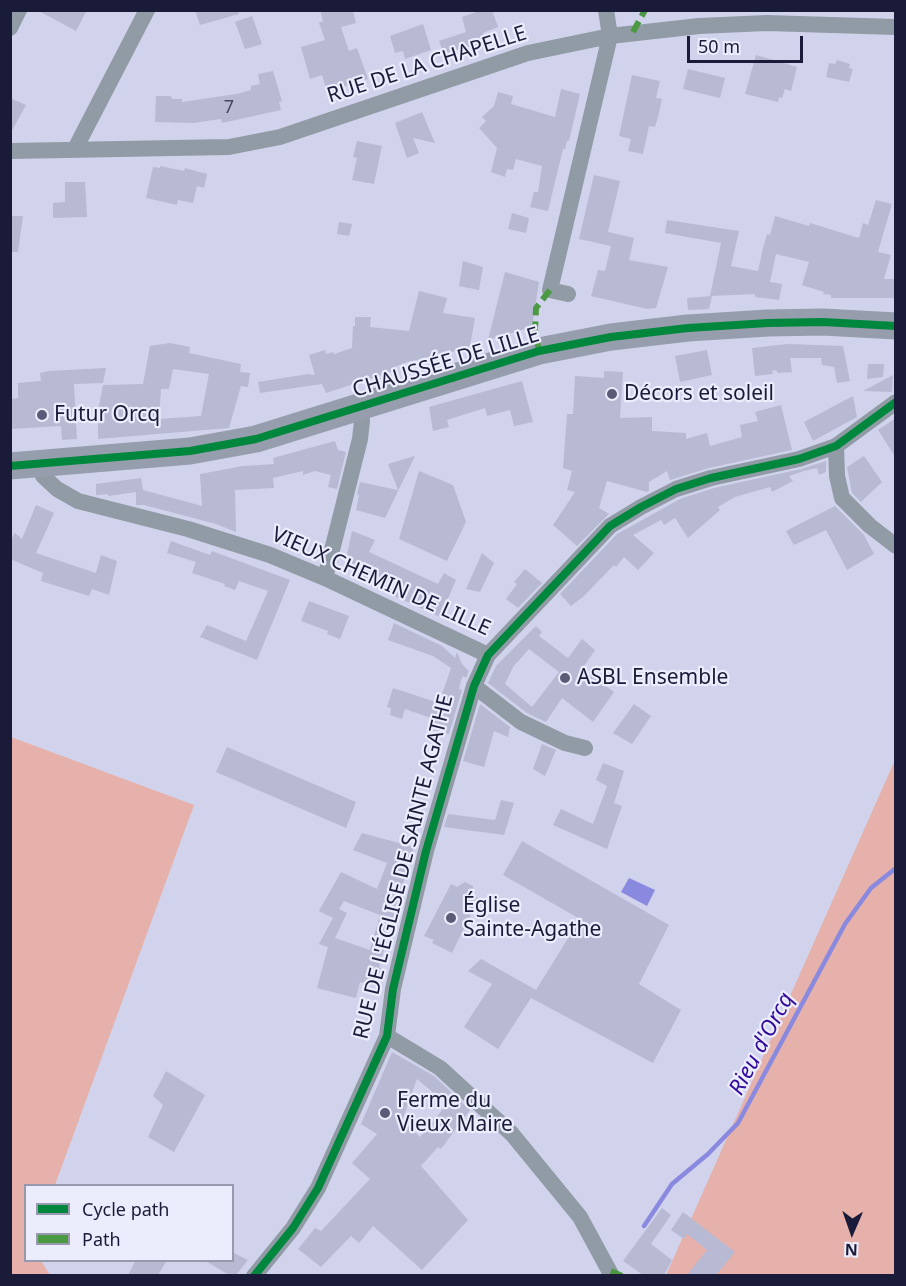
<!DOCTYPE html>
<meta charset="utf-8">
<style>
body{margin:0}
#map{position:relative;width:906px;height:1286px;overflow:hidden;background:#d1d3ec;font-family:"Noto Sans",sans-serif}
canvas{display:block}
.frame{position:absolute;inset:0;border:12px solid #1a1b38;pointer-events:none}
.legend{position:absolute;left:24px;top:1184px;width:210px;height:78px;box-sizing:border-box;background:#ebedfd;border:2px solid #9799ae;margin:0;padding:8px 10px;list-style:none;font-size:18px;color:#1a1b38}
.legend li{display:flex;align-items:center;gap:12px;height:30px}
.legend b{width:30px;border:2px solid #9799ae}
.north{position:absolute;left:822px;top:1202px;width:60px;height:60px;-webkit-text-stroke:4px #ebedfd;paint-order:stroke;rotate:182deg;font-size:16px;font-weight:700;line-height:24px;text-align:center;color:#1a1b38}
.north::after{content:'';display:block;margin:auto;width:21px;height:27px;background:#1a1b38;clip-path:polygon(50% 0,100% 100%,50% 72%,0 100%)}
.scale{position:absolute;left:687px;top:36px;width:116px;height:27px;box-sizing:border-box;border:3px solid #1a1b38;border-top:0;padding-left:8px;font-size:18px;line-height:21px;white-space:nowrap;color:#1a1b38;-webkit-text-stroke:4px #ebedfd;paint-order:stroke}
</style>
<div id="map">
<canvas width="906" height="1286"></canvas>
<div class="frame"></div>
<ul class="legend">
<li><b style="height:8px;background:#00873e"></b>Cycle path</li>
<li><b style="height:8px;background:#4c9944"></b>Path</li>
</ul>
<div class="north">N</div>
<div class="scale">50 m</div>
</div>
<script>
const g = document.querySelector('canvas').getContext('2d');
g.lineJoin = 'round';
function paint(path, color) { g.fillStyle = color; g.fill(path, 'evenodd'); }
const shape = rows => new Path2D(rows.map(r => 'M' + r).join(''));
function strokePath(path, color, width, dash) { g.strokeStyle = color; g.lineWidth = width; g.lineCap = dash ? 'butt' : 'round'; g.setLineDash(dash || []); g.stroke(path); }
function drawText(font, color, halo, rows, align = 'center') {
  g.font = font + ' "Noto Sans",sans-serif'; g.lineWidth = 4.5; g.setLineDash([]); g.textBaseline = 'middle'; g.strokeStyle = halo; g.fillStyle = color; for (const [text, x, y, turn = 0] of rows) {
    g.save(); g.translate(x, y); g.rotate((+turn || 0) * Math.PI / 180); g.textAlign = isNaN(turn) ? turn : align; if (halo) g.strokeText(text, 0, 0); g.fillText(text, 0, 0); g.restore();
  }
}
paint(shape([
 [11,737,194,805,55,1185,26,1186,26,1260,41,1261,50,1275,11,1275],
 [895,760,895,1275,666,1275]
]), '#e5b1aa');
paint(shape([
 [629,878,655,890,647,906,621,892]
]), '#8a89e0');
strokePath(shape([
 [644,1226,672,1184,708,1154,738,1123,845,924,871,888,896,868]
]), '#8a89e0', 4.5);
paint(shape([
 [37,10,87,10,76,31],
 [195,10,238,10,239,14,200,25],
 [320,10,353,11,356,23,341,27,349,51,357,48,368,79,327,92,322,75,310,79,301,47,325,40,319,23,323,21],
 [482,10,492,10,498,27,483,33,486,47,472,51,470,46,444,54,439,41,466,32,462,17],
 [252,16,262,44,245,49,235,22],
 [423,24,431,50,405,59,403,51,395,53,390,36],
 [756,55,797,67,791,91,785,89,782,98,779,97,778,102,745,94],
 [837,60,850,64,849,68,853,69,849,82,826,77,829,63,835,64],
 [688,69,725,78,720,98,683,89],
 [273,71,282,101,279,102,281,110,222,123,221,119,193,123,155,122,156,96,171,96,172,99,182,99,182,102,236,94,251,90,251,86,260,84,258,74],
 [632,75,660,81,656,98,662,99,659,113,655,127,649,126,643,154,628,151,631,139,619,136],
 [561,89,580,94,569,141,567,141,565,149,563,149,548,211,530,207,534,192,538,192,542,166,516,159,513,170,507,169,505,177,491,172,497,148,479,128,486,121,482,117,494,106,498,92,513,96,511,104,555,117],
 [10,98,26,105,10,134],
 [422,112,435,143,413,138,419,153,407,158,395,123],
 [357,141,382,146,374,184,352,180,357,158,353,157],
 [160,166,184,171,185,168,207,174,204,188,197,186,193,203,178,200,177,205,146,198,153,167,160,168],
 [594,175,620,181,608,232,634,238,629,260,668,267,656,308,647,309,591,296,598,270,605,271,611,246,579,239],
 [65,182,85,182,87,217,53,218,53,203,65,202],
 [876,200,892,204,878,252,891,255,884,279,896,279,896,298,831,298,831,295,823,294,824,292,802,285,809,262,776,254,770,282,782,284,779,300,755,297,755,294,710,296,721,243,665,233,667,220,739,231,731,266,758,271,763,248,767,234,770,235,775,216,809,226,810,223,859,238,863,223,868,225],
 [512,213,529,218,526,233,508,229],
 [10,216,23,216,18,252,12,252],
 [339,222,352,224,349,236,337,234],
 [463,261,483,267,479,290,459,286],
 [505,272,539,282,532,327,488,340],
 [419,291,447,298,443,313,475,318,470,346,445,354,407,362,392,368,393,371,326,393,322,384,260,393,258,382,308,374,315,375,309,355,325,350,326,354,333,352,334,354,352,348,353,326,355,326,355,317,371,317,370,327,409,331],
 [712,296,709,309,688,310,687,298],
 [170,343,190,347,189,353,241,364,240,372,250,373,248,387,241,386,229,428,98,439,98,411,103,385,143,384,150,346],
 [173,369,209,374,201,416,159,419,161,389,169,389],
 [788,344,843,346,850,381,837,383,834,367,822,365,821,358,790,358,792,372,778,373,776,370,772,371,773,374,755,376,752,348],
 [707,350,712,375,680,382,675,356],
 [868,364,884,364,883,377,867,379],
 [106,368,103,383,74,384,77,439,62,440,61,426,10,429,10,399,18,398,18,383,41,381,40,373,49,371],
 [604,371,623,372,620,418,652,417,652,431,686,433,686,439,707,433,710,446,742,437,740,425,758,421,755,412,781,405,792,450,709,468,670,480,667,471,649,482,649,491,647,492,607,481,599,508,609,514,577,546,553,525,575,492,567,490,572,471,563,468,567,414,573,414,575,376,604,378],
 [893,375,892,392,863,391],
 [522,381,533,422,514,426,510,410,487,416,485,408,447,420,449,427,433,431,429,407],
 [853,396,857,417,813,441,804,422],
 [896,418,896,458,878,430],
 [335,441,338,450,346,452,337,489,328,487,331,475,315,471,303,475,303,471,273,478,274,488,235,490,236,532,216,524,144,505,136,505,136,492,108,496,108,494,96,495,96,484,141,478,143,490,202,506,200,474,243,466,274,464,273,458],
 [415,456,385,518,356,510,359,495,357,494,360,482,398,490,388,464],
 [864,456,882,482,861,502,852,493,847,467],
 [826,461,826,472,819,475,817,468,804,471,789,476,793,481,772,492,770,487,735,497,718,507,720,510,688,538,675,518,664,525,661,520,633,535,654,553,638,570,624,557,616,567,614,565,584,596,571,606,560,594,617,534,680,499,714,488,801,469],
 [419,471,453,485,466,522,447,561,399,539],
 [36,505,54,513,36,553,96,573,101,555,117,561,109,595,92,589,89,596,41,581,43,573,10,559,10,541,15,533,22,539],
 [835,506,864,535,874,554,847,570,826,530,794,545,786,531],
 [352,531,375,540,369,552,438,584,444,573,456,580,440,617,355,578,359,567,346,560],
 [171,541,210,555,212,551,290,580,257,660,200,637,207,625,246,641,268,591,239,581,235,590,224,586,225,584,192,573,196,562,167,553],
 [482,553,494,563,480,592,466,589],
 [525,569,542,583,518,608,506,599,517,584,514,582],
 [309,601,349,616,340,639,327,634,328,631,301,621],
 [394,623,442,646,455,658,457,652,462,664,469,671,466,678,463,676,461,680,459,689,462,690,449,734,431,729,434,719,405,709,402,719,390,715,391,708,387,707,393,688,439,703,451,668,433,656,388,640],
 [536,626,542,632,539,636,568,658,582,639,595,650,582,669,614,692,593,722,562,698,546,722,527,713,488,683,496,666],
 [529,649,559,672,532,707,505,684,513,667],
 [480,704,510,727,508,737,494,731,484,767,463,761],
 [634,704,651,716,632,744,613,733],
 [542,744,556,750,545,776,533,769],
 [227,747,356,802,346,828,216,772],
 [603,763,624,771,614,803,622,806,607,849,553,825,561,809,593,824,607,786,596,780],
 [501,800,514,803,504,835,444,827,448,814,495,820],
 [362,833,414,847,379,967,381,968,376,986,360,982,356,998,317,988,328,947,319,944,333,918,319,911,341,872,377,889,387,863,353,850],
 [344,901,380,915,370,950,335,938,347,913,339,909],
 [522,841,669,925,639,984,681,1010,653,1063,531,998,498,1049,464,1027,492,984,468,971,481,959,536,990,580,919,503,875],
 [465,882,473,886,473,896,479,898,452,953,432,943,434,940,424,936,451,884,457,887],
 [392,1052,434,1076,470,1110,441,1149,438,1147,421,1166,468,1220,422,1270,373,1226,359,1243,351,1236,321,1267,298,1249,315,1228,321,1231,370,1179,352,1163,377,1134,361,1124],
 [417,1079,447,1104,420,1137,402,1121],
 [166,1071,205,1095,174,1152,148,1137,163,1105,153,1096],
 [662,1208,671,1215,651,1244,672,1260,664,1275,643,1275,623,1261],
 [683,1212,735,1252,716,1275,687,1275,707,1250,687,1234,684,1239,671,1230],
 [232,1252,248,1260,236,1275,229,1275,204,1260,232,1260],
 [136,1260,167,1260,158,1275,128,1275]
]), '#b8b9d3');
strokePath(shape([
 [10,28,19,10],
 [75,149,147,10],
 [10,151,229,147,280,137,528,53,610,36,699,26,767,23,896,27],
 [568,294,550,290,610,36,606,10],
 [836,446,837,476,842,498,870,526,896,546],
 [41,463,43,476,57,489,78,501,188,529,270,555,325,578,488,655],
 [325,578,360,439,362,421,359,409],
 [474,686,521,722,565,743,585,748],
 [387,1036,440,1068,512,1134,580,1217,612,1276],
 [254,1276,293,1228,318,1188,387,1036,393,989,426,851,474,686,488,655,610,526,641,507,676,489,711,478,799,459,836,446,896,402]
]), '#919ba6', 16);
strokePath(shape([
 [10,466,190,451,256,439,539,351,611,337,688,328,768,323,823,322,896,326]
]), '#969dac', 27);
strokePath(shape([
 [633,32,645,10],
 [539,351,535,331,536,308,550,290],
 [611,1271,622,1276]
]), '#4c9944', 6, [12, 6]);
strokePath(shape([
 [10,466,190,451,256,439,539,351,611,337,688,328,768,323,823,322,896,326],
 [254,1276,293,1228,318,1188,387,1036,393,989,426,851,474,686,488,655,610,526,641,507,676,489,711,478,799,459,836,446,896,402]
]), '#00873e', 8);
for (const [x, y, r, color] of [
 [612,394,6,"#5a5b77"],
 [42,415,6,"#5a5b77"],
 [565,678,6,"#5a5b77"],
 [451,918,6,"#5a5b77"],
 [385,1113,6,"#5a5b77"]
]) { const dot = new Path2D(); dot.arc(x, y, r, 0, 2 * Math.PI); g.fillStyle = color; g.fill(dot); strokePath(dot, '#ebedfd', 2); }
drawText('18px', '#454662', null, [
 ["7",229,108]
]);
drawText('21px', '#1a1b38', '#ebedfd', [
 ["RUE DE LA CHAPELLE",427,65,-18],
 ["CHAUSSÉE DE LILLE",446,363,-17],
 ["VIEUX CHEMIN DE LILLE",381,582,24],
 ["RUE DE L'ÉGLISE DE SAINTE AGATHE",404,867,-76]
]);
drawText('21px', '#1a1b38', '#ebedfd', [
 ["Décors et soleil",624,394],
 ["Futur Orcq",54,415],
 ["ASBL Ensemble",577,678],
 ["Église",463,906],
 ["Sainte-Agathe",463,930],
 ["Ferme du",397,1101],
 ["Vieux Maire",397,1125]
], 'left');
drawText('italic 22px', '#32099b', '#ebedfd', [
 ["Rieu d'Orcq",762,1044,-62]
]);
</script>
